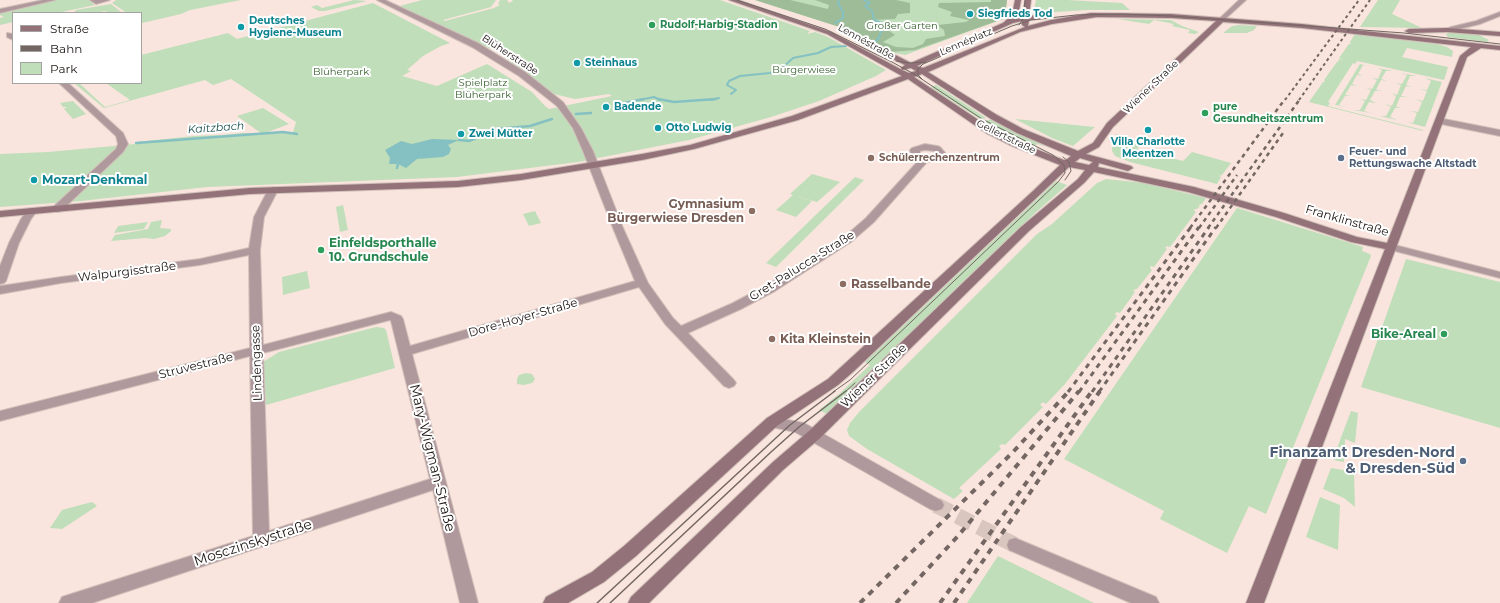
<!DOCTYPE html>
<meta charset="utf-8">
<style>
body{margin:0}
#map{position:relative;width:1500px;height:603px;overflow:hidden;background:#f9e5dd;font-family:Montserrat,sans-serif}
canvas{display:block}
.legend{position:absolute;left:12px;top:12px;width:130px;height:72px;box-sizing:border-box;background:#fff;border:1px solid #a4a1a1;margin:0;padding:5px 7px;list-style:none;font-size:12px;color:#1c1513}
.legend li{display:flex;align-items:center;gap:8px;height:20px}
.legend b{width:20px;border:1px solid #a4a1a1}
</style>
<div id="map">
<canvas width="1500" height="603"></canvas>
<ul class="legend">
<li><b style="height:5px;background:#937279"></b>Straße</li>
<li><b style="height:5px;background:#746763"></b>Bahn</li>
<li><b style="height:11px;background:#bfdeb9"></b>Park</li>
</ul>
</div>
<script>
const g = document.querySelector('canvas').getContext('2d');
g.lineJoin = 'round';
function paint(path, color) { g.fillStyle = color; g.fill(path, 'evenodd'); }
const shape = rows => new Path2D(rows.map(r => 'M' + r).join(''));
function strokePath(path, color, width, dash) { g.strokeStyle = color; g.lineWidth = width; g.lineCap = dash ? 'butt' : 'round'; g.setLineDash(dash || []); g.stroke(path); }
function drawText(font, color, halo, rows, align = 'center') {
  g.font = font + ' Montserrat,sans-serif'; g.lineWidth = 4; g.setLineDash([]); g.textBaseline = 'middle'; g.strokeStyle = halo; g.fillStyle = color; for (const [text, x, y, turn = 0] of rows) {
    g.save(); g.translate(x, y); g.rotate((+turn || 0) * Math.PI / 180); g.textAlign = isNaN(turn) ? turn : align; if (halo) g.strokeText(text, 0, 0); g.fillText(text, 0, 0); g.restore();
  }
}
paint(shape([
 [56,0,89,0,95,5,57,13,13,13,13,22,0,25,0,18,4,17,0,15,0,12],
 [116,0,241,0,190,10,181,14,142,23,141,13,127,13,112,3],
 [354,0,367,1,325,11,319,11,311,7,317,5,322,8],
 [422,0,496,0,491,7,443,20,445,21,494,8,500,5,498,4,500,0,507,0,509,3,513,1,512,0,720,0,810,31,807,34,815,32,828,37,886,70,876,76,819,101,771,117,689,140,578,162,457,177,207,187,81,201,0,207,0,154,48,152,135,144,136,142,194,136,222,135,242,133,261,133,237,116,263,108,289,124,265,133,293,132,296,122,231,79,213,85,205,80,104,108,74,83,79,83,105,107,130,100,106,83,141,83,141,55,228,33,237,39,373,3,450,43,441,46,423,56,407,70,411,71,402,76,437,86,487,64,532,92,545,106,549,109,612,96,609,94,575,99,554,94,496,51,452,32,400,6],
 [755,0,1007,0,1006,8,1003,19,905,55,891,52,852,31],
 [1036,0,1067,0,1122,3,1130,10,1087,10,1041,13,1034,10],
 [1378,0,1400,0,1392,14,1422,28,1360,27],
 [111,4,121,12,108,13,105,11,95,13,74,13,76,10],
 [1117,19,1171,20,1182,26,1199,32,1195,34,1188,33,1190,30,1172,26,1174,24,1154,20,1149,24],
 [1239,25,1257,26,1254,30,1247,33,1223,33,1232,26],
 [1451,32,1477,34,1489,40,1487,42,1448,37,1446,34],
 [1355,34,1437,44,1447,47,1453,51,1452,57,1407,48,1402,57,1448,67,1444,80,1357,61,1355,64,1353,63,1328,102,1330,103,1328,106,1423,130,1423,131,1309,102,1323,82,1325,82,1324,80,1337,62,1338,62,1339,59,1343,60,1339,58,1349,44,1351,44,1350,42],
 [1360,64,1369,66,1363,65,1358,74,1363,76,1357,75,1352,84,1357,86,1351,85,1345,95,1351,96,1345,96,1339,105,1345,106,1335,105],
 [1378,68,1393,71,1386,71,1381,79,1387,81,1381,80,1376,90,1382,91,1375,91,1370,100,1376,103,1369,102,1364,111,1371,113,1354,110,1360,110,1365,101,1360,99,1366,100,1371,90,1366,88,1372,89,1377,80,1372,78,1378,79,1382,70],
 [1400,73,1417,76,1410,76,1406,85,1412,87,1406,86,1401,96,1407,97,1400,97,1396,107,1402,108,1395,108,1390,117,1397,120,1380,116,1386,116,1391,107,1385,104,1392,106,1396,96,1391,93,1397,95,1401,85,1396,83,1402,84,1407,75],
 [1425,78,1442,82,1425,127,1406,122,1413,123,1417,113,1410,111,1418,112,1422,102,1416,99,1423,101,1427,91,1420,89,1427,90,1431,81],
 [936,85,986,118,980,119,930,87],
 [73,101,86,114,73,119,64,109,67,107,63,107,60,103],
 [993,119,1046,145,1044,146,1038,144,1033,146,1039,149,1037,150,1012,140,979,122],
 [1015,119,1095,127,1073,146,1052,138],
 [1116,134,1143,142,1137,149,1183,161,1192,152,1231,163,1222,175,1219,176,1221,177,1217,184,1130,162,1115,156,1112,151,1113,140],
 [812,174,840,182,817,202,796,196,812,201,796,217,776,210,793,195,790,194],
 [855,177,864,180,776,267,766,263],
 [1106,179,1144,183,1206,198,1202,204,1198,205,1200,206,1197,209,1195,209,1194,210,1196,212,1170,247,1167,246,1165,248,1167,249,1154,267,1151,266,1150,268,1152,270,1137,289,1133,290,1135,292,1120,313,1117,312,1115,314,1117,316,1065,384,1046,404,1043,402,1040,405,1043,407,1005,445,1002,444,999,446,1001,449,959,488,963,491,954,499,867,449,849,436,847,430,850,423,860,411,1037,234,1052,224,1097,183],
 [1056,181,1067,185,1035,213,827,414,819,410,839,394,870,365,865,362],
 [343,205,348,230,340,232,336,207],
 [1237,208,1363,247,1362,251,1370,254,1371,256,1266,514,1249,506,1227,553,1160,519,1164,511,1064,459],
 [535,211,541,223,529,226,523,214],
 [162,220,160,228,171,229,171,231,165,236,154,239,146,238,111,241,115,235,148,229,151,222],
 [148,222,144,229,114,233,118,226],
 [1406,259,1500,282,1500,428,1361,387],
 [307,271,310,288,283,295,282,277],
 [376,327,384,328,386,330,395,368,266,405,263,362,279,352],
 [526,373,532,374,535,379,532,383,524,385,517,384,517,379,519,375],
 [1351,411,1358,413,1355,443,1345,439,1344,462,1337,461,1333,459],
 [1331,468,1354,472,1355,507,1344,498,1323,489],
 [1320,497,1340,505,1338,550,1306,537],
 [92,502,97,506,62,529,50,528,62,510],
 [998,556,1094,603,967,603]
]), '#bfdeb9');
paint(shape([
 [755,0,790,0,828,9,829,5,815,0,896,0,910,3,910,13,898,14,895,19,869,20,870,22,881,25,892,25,896,27,888,30,895,35,883,42,896,47,913,48,923,44,926,39,945,36,944,30,937,25,966,22,969,20,950,16,952,12,938,7,939,3,991,2,991,0,1007,0,1006,8,1003,19,915,50,891,52,852,31]
]), '#9ebc97');
paint(shape([
 [432,139,459,140,448,145,451,149,449,154,443,157,417,159,406,168,398,164,389,164,390,158,385,150,401,141,412,144]
]), '#85c1c2');
strokePath(shape([
 [864,0,870,3,865,6,872,11,874,20,887,25,881,31,879,38,874,43],
 [835,23,843,18,843,12,838,3,839,0],
 [731,94,736,90,727,85,729,81,740,76,770,73,781,69,793,58,818,53,831,47,846,46],
 [639,100,654,97,660,100],
 [711,100,719,98]
]), '#85c1c2', 2);
strokePath(shape([
 [658,99,674,102,716,99],
 [615,105,644,99],
 [576,114,591,113],
 [459,140,469,141,497,129,530,126,552,119],
 [136,143,283,132,297,134],
 [397,168,398,164]
]), '#85c1c2', 2.5);
strokePath(shape([
 [936,505,1015,545]
]), '#d8c6bf', 16, [16, 8]);
const street = shape([
 [43,0,55,0,0,13,0,9,43,0],
 [90,0,110,0,96,4,90,0],
 [377,0,385,0,478,43,525,72,563,102,581,128,593,151,623,228,648,283,673,318,681,326,733,303,767,285,843,238,866,218,919,160,911,155,910,150,912,148,925,144,937,146,940,147,947,155,941,161,927,162,874,222,851,242,775,291,741,309,688,333,734,380,736,383,734,386,729,388,724,386,665,324,639,287,412,354,478,603,460,603,433,490,92,603,59,603,62,597,68,595,253,536,250,356,0,421,0,411,250,348,249,255,200,265,61,283,0,294,0,286,61,277,200,259,249,248,254,217,268,190,273,187,278,190,264,217,260,250,263,345,391,312,401,316,403,319,410,346,635,281,613,228,583,151,573,128,557,106,519,76,472,47,377,0],
 [925,150,934,151,937,155,930,157,920,154,920,151,925,150],
 [390,320,391,321,430,479,269,531,263,353,390,320],
 [1239,0,1246,0,1223,21,1219,21,1219,19,1239,0],
 [1500,12,1500,16,1480,24,1447,32,1443,30,1451,27,1476,21,1500,12],
 [7,33,13,34,13,40,7,37,7,33],
 [59,83,68,83,123,133,128,144,123,152,61,211,57,212,52,209,53,207,116,149,118,144,116,136,59,83],
 [1439,118,1500,130,1500,136,1436,123,1435,121,1436,119,1439,118],
 [32,208,37,211,31,219,19,243,6,281,4,283,0,284,0,266,9,243,21,219,28,209,32,208],
 [1391,244,1500,272,1500,278,1387,249,1386,247,1391,244],
 [772,417,804,423,942,501,944,505,942,509,936,511,930,509,795,432,767,426,765,422,767,418,772,417],
 [1015,538,1156,597,1159,603,1131,603,1009,550,1007,545,1009,540,1015,538]
]);
const secondary = shape([
 [729,0,738,0,831,32,902,70,901,68,905,65,855,40,859,38,862,38,911,63,1003,23,1012,15,1015,0,1021,0,1018,16,1016,19,1023,17,1025,0,1031,0,1029,16,1049,14,1052,16,1049,18,1029,20,1028,26,1051,20,1091,13,1171,14,1302,24,1500,46,1500,50,1481,48,1467,57,1264,603,1246,603,1385,249,1351,242,1276,217,1188,192,1094,172,1084,183,1029,231,819,439,783,470,649,603,628,603,631,597,773,462,809,431,1021,227,1078,179,1085,170,1069,167,854,371,838,385,777,426,636,556,604,582,568,603,543,603,546,597,592,572,624,546,767,418,828,379,1033,191,1060,165,1012,146,986,133,908,79,798,120,694,149,642,160,521,180,458,187,250,194,0,217,0,211,250,188,458,181,521,174,642,154,690,145,792,116,902,76,827,34,729,0],
 [1097,17,1171,18,1216,21,1107,123,1093,143,1078,151,1023,129,997,115,928,72,1020,32,1052,24,1097,17],
 [1022,21,1022,25,1025,27,923,68,917,66,1013,23,1022,21],
 [1223,22,1302,28,1471,47,1460,56,1387,243,1357,237,1284,213,1194,187,1098,167,1099,163,1128,171,1133,168,1131,166,1086,154,1099,147,1113,127,1223,22],
 [911,68,916,71,909,73,902,70,911,68],
 [922,74,991,119,1017,133,1071,156,1066,160,1064,160,1018,142,992,129,914,77,922,74],
 [1080,158,1093,162,1089,165,1075,162,1080,158],
 [1447,28,1500,32,1500,36,1447,32,1409,33,1405,31,1409,29,1447,28]
]);
strokePath(street, '#d1c0b9', 2);
strokePath(secondary, '#d1c0b9', 2);
paint(street, '#b0999d');
paint(secondary, '#937279');
strokePath(shape([
 [737,0,825,29,892,62,914,74,982,119,1053,155,1064,165,1065,173,1058,182,850,380,833,392],
 [1019,25,1023,19,1025,0],
 [896,61,909,63,926,62],
 [922,79,918,75,918,69,923,64,1012,26,1031,20,1076,15,1122,14,1171,16,1404,33,1500,44],
 [1063,157,1069,162,1071,171,1065,180],
 [845,392,855,383]
]), '#746763', 1);
strokePath(shape([
 [597,603,790,425,835,391],
 [610,603,771,452,799,427,846,391]
]), '#746763', 1.5);
strokePath(shape([
 [1285,100,1359,0],
 [1299,100,1370,0]
]), '#746763', 2, [3, 3]);
strokePath(shape([
 [1190,228,1285,99],
 [1199,228,1237,175],
 [1208,228,1300,99],
 [1216,228,1283,133]
]), '#746763', 2.5, [4, 4]);
strokePath(shape([
 [1068,392,1191,227],
 [1079,392,1199,227],
 [1092,392,1209,227],
 [1099,392,1216,227]
]), '#746763', 3, [5, 5]);
strokePath(shape([
 [860,603,1013,452,1069,391],
 [896,603,958,536,1079,391],
 [940,603,1092,391],
 [954,603,1100,391]
]), '#746763', 4, [6, 6]);
for (const [x, y, r, color] of [
 [970,14,4,"#0f9aa8"],
 [652,25,4,"#2e9e5b"],
 [241,27,4,"#0f9aa8"],
 [577,63,4,"#0f9aa8"],
 [606,107,4,"#0f9aa8"],
 [1205,113,4,"#2e9e5b"],
 [658,128,4,"#0f9aa8"],
 [1148,130,4,"#0f9aa8"],
 [461,134,4,"#0f9aa8"],
 [871,158,4,"#8d6e63"],
 [1341,158,4,"#5c6f8a"],
 [34,180,4,"#0f9aa8"],
 [752,211,4,"#8d6e63"],
 [321,250,4,"#2e9e5b"],
 [843,284,4,"#8d6e63"],
 [1444,334,4,"#2e9e5b"],
 [772,339,4,"#8d6e63"],
 [1463,461,4,"#5c6f8a"]
]) { const dot = new Path2D(); dot.arc(x, y, r, 0, 2 * Math.PI); g.fillStyle = color; g.fill(dot); strokePath(dot, '#fff', 1.5); }
drawText('bold 10px', '#0d838f', '#fff', [
 ["Siegfrieds Tod",978,14],
 ["Deutsches",249,21],
 ["Hygiene-Museum",249,33],
 ["Steinhaus",585,63],
 ["Badende",614,107],
 ["Otto Ludwig",666,128],
 ["Zwei Mütter",469,134],
 ["Villa Charlotte",1148,142,"center"],
 ["Meentzen",1148,154,"center"]
], 'left');
drawText('bold 10px', '#27864d', '#fff', [
 ["Rudolf-Harbig-Stadion",660,25],
 ["pure",1213,107],
 ["Gesundheitszentrum",1213,119]
], 'left');
drawText('10px', '#355f2c', '#fff', [
 ["Großer Garten",902,26],
 ["Bürgerwiese",804,70],
 ["Blüherpark",341,72],
 ["Spielplatz",483,83],
 ["Blüherpark",483,95]
]);
drawText('10px', '#1c1513', '#fff', [
 ["Lennéstraße",866,42,29],
 ["Lennéplatz",966,42,-23],
 ["Blüherstraße",510,55,33],
 ["Wiener Straße",1151,87,-44],
 ["Gellertstraße",1006,137,26]
]);
drawText('bold 10px', '#4e5e75', '#fff', [
 ["Feuer- und",1349,152],
 ["Rettungswache Altstadt",1349,164]
], 'left');
drawText('bold 10px', '#785e54', '#fff', [
 ["Schülerrechenzentrum",879,158]
], 'left');
drawText('italic 11px', '#184e4f', '#fff', [
 ["Kaitzbach",216,128,-4]
]);
drawText('bold 12px', '#0d838f', '#fff', [
 ["Mozart-Denkmal",42,180]
], 'left');
drawText('bold 12px', '#785e54', '#fff', [
 ["Gymnasium",744,204,"right"],
 ["Bürgerwiese Dresden",744,218,"right"],
 ["Rasselbande",851,284],
 ["Kita Kleinstein",780,339]
], 'left');
drawText('12px', '#1c1513', '#fff', [
 ["Franklinstraße",1347,221,16],
 ["Gret-Palucca-Straße",802,266,-32],
 ["Walpurgisstraße",127,272,-7],
 ["Dore-Hoyer-Straße",523,318,-16],
 ["Lindengasse",257,363,-92],
 ["Struvestraße",196,366,-14],
 ["Wiener Straße",874,376,-44]
]);
drawText('bold 12px', '#27864d', '#fff', [
 ["Einfeldsporthalle",329,243],
 ["10. Grundschule",329,257],
 ["Bike-Areal",1436,334,"right"]
], 'left');
drawText('bold 14px', '#4e5e75', '#fff', [
 ["Finanzamt Dresden-Nord",1455,453],
 ["& Dresden-Süd",1455,469]
], 'right');
drawText('14px', '#1c1513', '#fff', [
 ["Mary-Wigman-Straße",432,458,76],
 ["Mosczinskystraße",253,543,-18]
]);
</script>
